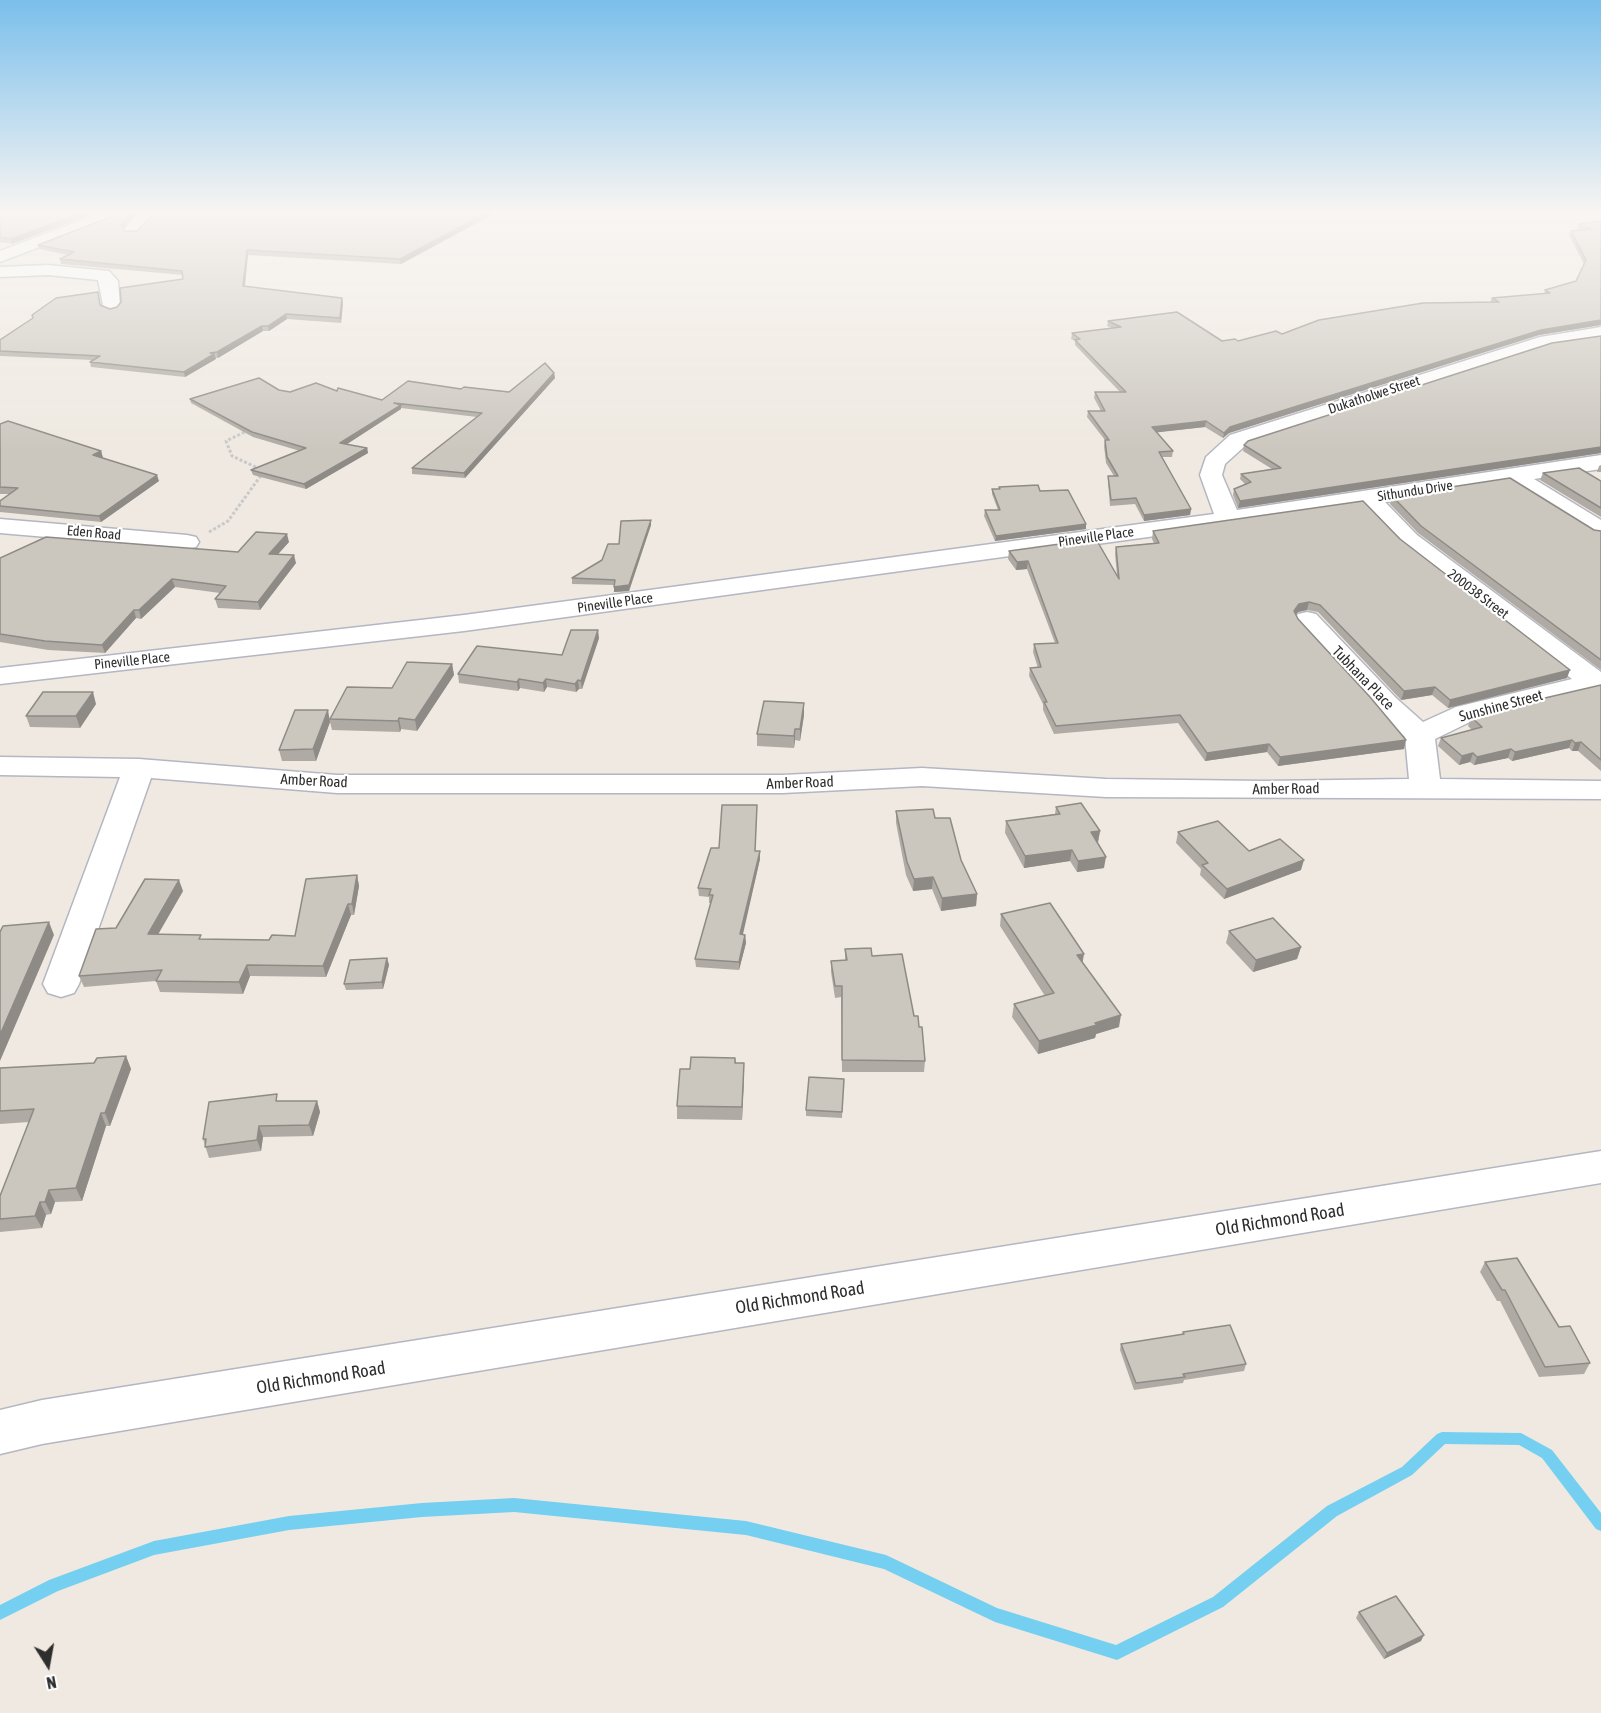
<!DOCTYPE html>
<style>
body{margin:0}
#map{position:relative;width:1601px;height:1713px;overflow:hidden;background:#efe9e1;font-family:"Asap Condensed",sans-serif}
canvas{display:block}
.north{position:absolute;left:18px;top:1635px;width:60px;height:60px;-webkit-text-stroke:4px #fff;paint-order:stroke;rotate:169deg;font-size:16px;font-weight:700;line-height:24px;text-align:center;color:#2e2e2e}
.north::after{content:'';display:block;margin:auto;width:21px;height:27px;background:#2e2e2e;clip-path:polygon(50% 0,100% 100%,50% 72%,0 100%)}
</style>
<div id="map">
<canvas width="1601" height="1713"></canvas>
<div class="north">N</div>
</div>
<script>
const g = document.querySelector('canvas').getContext('2d');
g.lineJoin = 'round';
const shape = rows => new Path2D(rows.map(r => 'M' + r).join(''));
function paint(path, color) { g.fillStyle = color; g.fill(path, 'evenodd'); }
function strokePath(path, color, width, dash) { g.strokeStyle = color; g.lineWidth = width; g.lineCap = dash ? 'butt' : 'round'; g.setLineDash(dash || []); g.stroke(path); }
function drawText(font, color, halo, rows, align = 'center') {
  g.font = font + ' "Asap Condensed",sans-serif'; g.lineWidth = 4.5; g.setLineDash([]); g.textBaseline = 'middle'; g.strokeStyle = halo; g.fillStyle = color; for (const [text, x, y, turn = 0] of rows) {
    g.save(); g.translate(x, y); g.rotate((+turn || 0) * Math.PI / 180); g.textAlign = isNaN(turn) ? turn : align; if (halo) g.strokeText(text, 0, 0); g.fillText(text, 0, 0); g.restore();
  }
}
paint(shape([
 [1442,1432,1521,1433,1552,1450,1601,1513,1601,1531,1596,1529,1542,1458,1519,1445,1445,1444,1412,1475,1337,1516,1223,1607,1117,1660,995,1622,884,1569,746,1535,514,1512,422,1517,289,1530,154,1555,58,1591,0,1620,0,1605,49,1580,154,1541,289,1516,422,1503,514,1498,746,1521,886,1555,997,1608,1116,1645,1213,1597,1327,1506,1402,1467,1437,1434,1442,1432]
]), '#75cff0');
const minor = shape([
 [106,211,128,211,126,214,0,262,0,251,106,211],
 [141,211,158,211,138,233,126,233,124,230,141,211],
 [48,265,109,271,118,281,120,306,118,310,111,312,104,310,98,280,48,275,0,277,0,267,48,265],
 [1601,327,1601,339,1550,346,1246,445,1225,464,1222,475,1237,510,1601,455,1601,469,1534,479,1601,520,1601,538,1592,536,1508,483,1385,502,1417,535,1601,672,1601,690,1476,719,1435,739,1440,779,1601,781,1601,799,1106,797,922,786,783,793,337,793,151,778,79,984,74,993,61,997,48,993,43,984,120,777,0,775,0,757,139,759,337,775,783,775,922,768,1106,779,1264,781,1409,779,1405,737,1376,710,1298,626,1294,620,1298,614,1307,612,1316,614,1396,698,1423,722,1456,707,1572,679,1399,545,1362,506,1228,526,464,631,0,684,0,668,464,615,1214,514,1200,475,1206,457,1230,435,1540,337,1601,327],
 [0,519,187,535,196,537,199,542,196,547,187,549,0,533,0,519],
 [1601,1151,1601,1183,42,1444,0,1454,0,1410,42,1400,1601,1151]
]);
strokePath(minor, '#b4b7c1', 3);
strokePath(shape([
 [249,430,226,441,232,456,260,469],
 [209,532,228,521,262,474]
]), '#c9c9c9', 3, [3, 2]);
paint(minor, '#fff');
paint(shape([
 [18,211,100,211,12,244,0,242,0,218],
 [126,211,138,211,123,228,125,231,137,231,156,211,499,211,401,264,248,255,245,286,343,303,341,323,287,319,269,331,263,331,218,358,215,358,216,359,185,377,91,367,90,362,92,360,0,356,0,340,101,306,110,309,117,307,183,279,183,275,61,264,60,259,68,255,39,249,38,245],
 [1573,211,1601,211,1601,217],
 [1601,221,1601,325,1539,335,1229,433,1223,438,1205,427,1157,432,1173,451,1172,457,1162,457,1191,509,1190,515,1144,521,1135,504,1110,506,1108,482,1108,476,1114,476,1106,463,1104,446,1105,440,1087,417,1088,411,1101,411,1094,398,1095,392,1120,392,1075,345,1075,341,1071,339,1072,333,1112,328,1107,326,1108,321,1222,341,1238,341,1490,302,1492,298,1544,294,1545,290,1576,281,1584,264,1569,235,1571,231,1580,230,1577,229,1579,224],
 [1601,336,1601,453,1238,508,1233,495,1234,489,1245,484,1240,479,1241,474,1272,469,1243,451,1244,445],
 [554,373,555,378,465,478,412,474,412,468,477,417,401,408,401,409,347,444,367,448,368,453,306,489,253,475,251,470,300,451,253,437,191,403,190,399,279,390,290,392,337,391,382,400,461,389,509,392],
 [0,424,101,451,103,458,159,481,101,522,0,512,0,501,10,494,0,494],
 [1601,465,1601,472,1597,472,1599,466],
 [1543,473,1601,481,1601,517,1540,480],
 [999,487,1040,491,1086,524,1086,529,995,541,984,516,985,510,998,510,992,494,992,489,999,489],
 [1392,496,1601,531,1601,670,1418,533,1390,504],
 [651,520,651,525,629,591,614,592,614,585,572,584,572,578,602,560,619,544],
 [1153,531,1400,539,1567,678,1448,708,1432,695,1401,700,1318,612,1307,610,1298,612,1296,614,1298,619,1404,749,1278,766,1267,752,1205,761,1178,723,1054,734,1043,710,1043,704,1029,676,1030,668,1038,668,1033,652,1034,644,1055,643,1027,569,1016,570,1008,559,1009,551,1117,575,1115,554,1116,547,1154,543,1152,539],
 [289,542,278,554,296,563,260,610,218,608,215,599,220,593,175,587,141,619,136,618,105,653,48,650,0,642,0,558,238,552],
 [599,638,582,689,579,689,576,692,547,687,544,692,520,688,518,691,459,683,458,674,562,655],
 [452,664,454,675,417,731,401,729,400,732,332,730,330,722,316,761,282,761,279,750,330,718,392,688],
 [1601,685,1601,771,1578,751,1572,751,1569,748,1512,761,1508,758,1474,765,1470,762,1459,765,1438,746,1441,738,1472,730,1468,726,1471,717],
 [804,703,804,715,800,741,795,740,794,748,757,746,757,734],
 [96,704,80,728,30,727,26,716],
 [1056,807,1100,831,1098,842,1097,842,1104,868,1077,872,1070,861,1024,868,1005,833,1006,821,1055,814],
 [896,811,935,818,961,860,977,894,976,906,941,911,932,889,913,891,906,875,896,823],
 [757,813,755,851,760,859,742,935,745,935,746,943,739,970,696,967,695,959,711,903,709,903,709,897,699,896,698,888,719,848],
 [1178,832,1301,870,1224,899,1200,875,1201,869,1176,843],
 [357,875,359,886,354,915,351,915,326,977,250,976,243,994,160,992,156,981,84,987,79,976,116,928,183,891,158,934,202,939,269,940,295,936],
 [1001,914,1083,963,1119,1027,1096,1034,1095,1038,1038,1054,1012,1017,1014,1004,1045,996,1000,926],
 [1229,931,1301,947,1297,959,1253,972,1226,943],
 [845,949,872,956,914,1016,919,1027,925,1061,924,1072,842,1072,841,997,835,998,831,972,831,961,845,960],
 [387,958,389,965,383,989,346,990,344,984],
 [126,1056,131,1069,110,1126,106,1126,82,1201,55,1202,51,1214,46,1215,42,1228,0,1232,0,1196,29,1122,0,1124,0,1068,94,1063],
 [735,1058,736,1063,744,1075,742,1120,677,1119,677,1106,690,1069],
 [844,1079,842,1118,806,1116,806,1110],
 [279,1101,317,1101,320,1112,313,1136,263,1137,261,1151,209,1158,203,1139],
 [1485,1262,1559,1327,1590,1363,1584,1374,1539,1377,1500,1301,1497,1301,1480,1272],
 [1183,1332,1246,1364,1244,1371,1184,1380,1183,1383,1134,1390,1120,1350,1121,1344,1182,1335],
 [1359,1612,1421,1641,1384,1659,1356,1618]
]), '#afaba4');
paint(shape([
 [87,211,100,211,12,244,11,239],
 [133,211,138,211,122,230,121,225],
 [490,211,499,211,401,264,400,259],
 [247,250,248,255,244,291,243,286],
 [342,298,343,303,341,323,340,318],
 [286,314,287,319,269,331,268,326],
 [1601,320,1601,325,1539,335,1229,433,1223,438,1224,433,1230,427,1541,330],
 [262,326,263,331,218,358,217,352],
 [214,354,216,359,185,377,184,372],
 [554,373,555,378,465,478,464,473],
 [401,405,401,409,341,448,340,443],
 [1206,421,1205,427,1152,433,1152,427],
 [1601,447,1601,453,1238,508,1240,501],
 [367,448,368,453,306,489,304,484],
 [101,451,103,458,93,455],
 [157,475,159,481,101,522,99,516],
 [1191,509,1190,515,1144,521,1144,515],
 [651,520,651,525,629,591,614,592,614,587],
 [1086,524,1086,529,995,541,996,536],
 [287,534,289,542,271,562,269,554],
 [294,555,296,563,260,610,258,602],
 [1028,561,1027,569,1016,570,1017,562],
 [172,579,175,587,141,619,139,610],
 [1309,602,1307,610,1298,612,1292,619,1294,611,1299,604],
 [134,610,136,618,105,653,102,645],
 [598,630,599,638,582,689,581,681],
 [452,664,454,675,417,731,415,720],
 [1570,670,1567,678,1448,708,1450,700],
 [519,679,520,688,518,691,517,682],
 [546,679,547,687,544,692,543,683],
 [578,680,579,689,576,692,575,684],
 [1435,687,1432,695,1401,700,1404,691],
 [93,692,96,704,80,728,76,716],
 [804,703,804,715,800,741,800,729],
 [328,710,330,722,316,761,313,749],
 [399,718,401,729,400,732,398,721],
 [795,729,795,740,794,748,794,736],
 [1406,740,1404,749,1278,766,1280,757],
 [1572,740,1569,748,1512,761,1515,752],
 [1581,742,1578,751,1572,751,1575,743],
 [1269,744,1267,752,1205,761,1207,753],
 [1511,749,1508,758,1474,765,1477,757],
 [1473,753,1470,762,1459,765,1462,756],
 [1100,831,1098,842,1089,844,1091,832],
 [1072,850,1070,861,1024,868,1025,856],
 [760,851,760,859,741,943,740,934],
 [1106,857,1104,868,1077,872,1078,861],
 [1304,860,1301,870,1224,899,1227,889],
 [357,875,359,886,354,915,352,904],
 [933,877,932,889,913,891,914,879],
 [179,880,183,891,152,945,148,934],
 [977,894,976,906,941,911,942,898],
 [348,904,351,915,326,977,323,966],
 [49,922,54,935,0,1061,0,1035],
 [745,935,746,943,739,970,739,962],
 [1301,947,1297,959,1253,972,1256,960],
 [1084,954,1082,966,1077,955],
 [387,958,389,965,383,989,382,982],
 [247,965,250,976,243,994,239,982],
 [1121,1015,1119,1027,1096,1034,1095,1038,1038,1054,1039,1041,1095,1023],
 [126,1056,131,1069,110,1126,105,1113],
 [744,1063,744,1075,742,1120,742,1107],
 [317,1101,320,1112,313,1136,309,1125],
 [101,1113,106,1126,82,1201,76,1188],
 [259,1126,263,1137,261,1151,257,1140],
 [49,1190,55,1202,51,1214,45,1202],
 [40,1202,46,1215,42,1228,35,1216],
 [1424,1635,1421,1641,1384,1659,1387,1653]
]), '#8e8b86');
const building = shape([
 [18,211,87,211,11,239,0,237,0,218,18,211],
 [126,211,133,211,121,225,125,231,137,231,156,211,490,211,400,259,247,250,243,286,342,298,340,318,286,314,268,326,262,326,217,352,210,353,214,354,184,372,90,362,100,356,0,351,0,340,33,318,32,315,56,298,98,292,100,305,110,309,117,307,121,302,120,288,183,279,182,271,60,259,74,252,38,245,126,211],
 [1601,221,1601,320,1541,330,1230,427,1224,433,1206,421,1152,427,1173,451,1159,452,1191,509,1144,515,1136,498,1111,500,1108,476,1118,476,1107,457,1105,440,1109,440,1088,411,1105,411,1095,392,1126,392,1075,340,1080,339,1072,333,1121,327,1108,321,1177,312,1222,341,1235,339,1238,341,1276,331,1282,334,1319,320,1423,303,1499,302,1492,298,1550,293,1545,290,1576,281,1586,260,1571,231,1591,229,1579,224,1601,221],
 [1601,336,1601,447,1240,501,1234,489,1251,482,1241,474,1281,468,1244,445,1248,441,1552,343,1601,336],
 [545,363,554,373,464,473,412,468,482,413,394,403,401,405,340,443,367,448,304,484,251,470,306,448,252,432,190,399,259,378,279,390,290,392,316,383,337,391,338,388,382,400,408,381,461,389,464,387,509,392,545,363],
 [8,421,101,451,93,455,157,475,99,516,0,506,0,501,18,488,0,487,0,424,8,421],
 [1579,468,1601,481,1601,508,1543,473,1579,468],
 [1510,478,1594,530,1601,531,1601,660,1421,526,1392,496,1510,478],
 [1038,485,1040,491,1068,490,1086,524,996,536,985,510,1000,510,992,489,1000,489,999,487,1038,485],
 [1363,501,1400,539,1570,670,1450,700,1435,687,1404,691,1320,605,1309,602,1299,604,1294,611,1298,619,1370,697,1406,740,1280,757,1269,744,1207,753,1180,715,1056,726,1044,702,1047,702,1030,668,1041,667,1034,644,1058,643,1028,561,1017,562,1009,551,1096,539,1119,579,1116,547,1159,543,1153,531,1363,501],
 [651,520,629,585,614,587,615,580,572,578,602,560,608,544,619,544,621,521,651,520],
 [256,532,287,534,269,554,294,555,258,602,215,599,226,586,172,579,139,610,134,610,102,645,45,641,0,634,0,558,46,537,238,552,256,532],
 [571,630,598,630,581,681,578,680,575,684,546,679,543,683,519,679,517,682,458,674,477,646,562,655,571,630],
 [407,662,452,664,415,720,399,718,398,721,330,719,347,687,392,688,407,662],
 [1601,685,1601,760,1581,742,1575,743,1572,740,1515,752,1511,749,1477,757,1473,753,1462,756,1441,738,1482,727,1471,717,1480,713,1601,685],
 [43,692,93,692,76,716,26,716,43,692],
 [764,701,804,703,800,729,795,729,794,736,757,734,764,701],
 [295,710,328,710,313,749,279,750,295,710],
 [1081,803,1100,831,1091,832,1106,857,1078,861,1072,850,1025,856,1006,821,1060,814,1056,807,1081,803],
 [722,805,757,805,755,851,760,851,740,934,745,935,739,962,695,959,713,895,709,895,711,889,698,888,711,848,719,848,722,805],
 [933,809,935,818,950,818,961,860,977,894,942,898,933,877,914,879,907,862,896,811,933,809],
 [1218,821,1249,851,1280,839,1304,860,1227,889,1202,865,1208,863,1178,832,1218,821],
 [357,875,352,904,348,904,323,966,247,965,239,982,156,981,162,970,79,976,96,929,116,928,145,879,179,880,148,934,201,935,199,939,269,940,272,935,295,936,306,879,357,875],
 [1050,903,1084,954,1077,955,1121,1015,1095,1023,1097,1025,1039,1041,1014,1004,1054,993,1001,914,1050,903],
 [1273,918,1301,947,1256,960,1229,931,1273,918],
 [49,922,0,1035,0,932,3,926,49,922],
 [871,948,872,956,902,954,914,1016,918,1016,919,1027,922,1027,925,1061,842,1060,842,986,835,986,831,961,847,960,845,949,871,948],
 [387,958,382,982,344,984,350,960,387,958],
 [126,1056,105,1113,101,1113,76,1188,49,1190,45,1202,40,1202,35,1216,0,1219,0,1196,34,1109,0,1111,0,1068,94,1063,97,1058,126,1056],
 [691,1057,735,1058,735,1063,744,1063,742,1107,677,1106,680,1069,690,1069,691,1057],
 [809,1077,844,1079,842,1112,806,1110,809,1077],
 [277,1094,276,1101,317,1101,309,1125,259,1126,257,1140,205,1147,206,1139,203,1139,209,1102,277,1094],
 [1517,1258,1559,1327,1570,1326,1590,1363,1545,1367,1505,1290,1502,1290,1485,1262,1517,1258],
 [1230,1325,1246,1364,1183,1374,1185,1377,1136,1383,1121,1344,1184,1334,1183,1332,1230,1325],
 [1396,1596,1424,1635,1387,1653,1359,1612,1396,1596]
]);
paint(building, '#cbc7bf');
strokePath(building, '#8e8b86', 1.5);
const sky = g.createLinearGradient(0, 0, 0, 451);
sky.addColorStop(0, '#7abfeb');
sky.addColorStop(0.47, '#f8f5f2');
sky.addColorStop(1, '#f8f5f200');
g.fillStyle = sky;
g.fillRect(0, 0, 1601, 451);
drawText('14px', '#2e2e2e', '#fff', [
 ["Dukatholwe Street",1374,395,-18],
 ["Sithundu Drive",1415,491,-9],
 ["Eden Road",94,533,5],
 ["Pineville Place",1096,537,-8],
 ["200038 Street",1478,594,37],
 ["Pineville Place",615,603,-8],
 ["Pineville Place",132,661,-6]
]);
drawText('15px', '#2e2e2e', '#fff', [
 ["Tubhana Place",1363,678,46],
 ["Sunshine Street",1501,706,-15],
 ["Amber Road",314,781,3],
 ["Amber Road",800,783,-2],
 ["Amber Road",1286,789,-1]
]);
drawText('18px', '#2e2e2e', '#fff', [
 ["Old Richmond Road",1280,1220,-9],
 ["Old Richmond Road",800,1298,-9],
 ["Old Richmond Road",321,1378,-9]
]);
</script>
